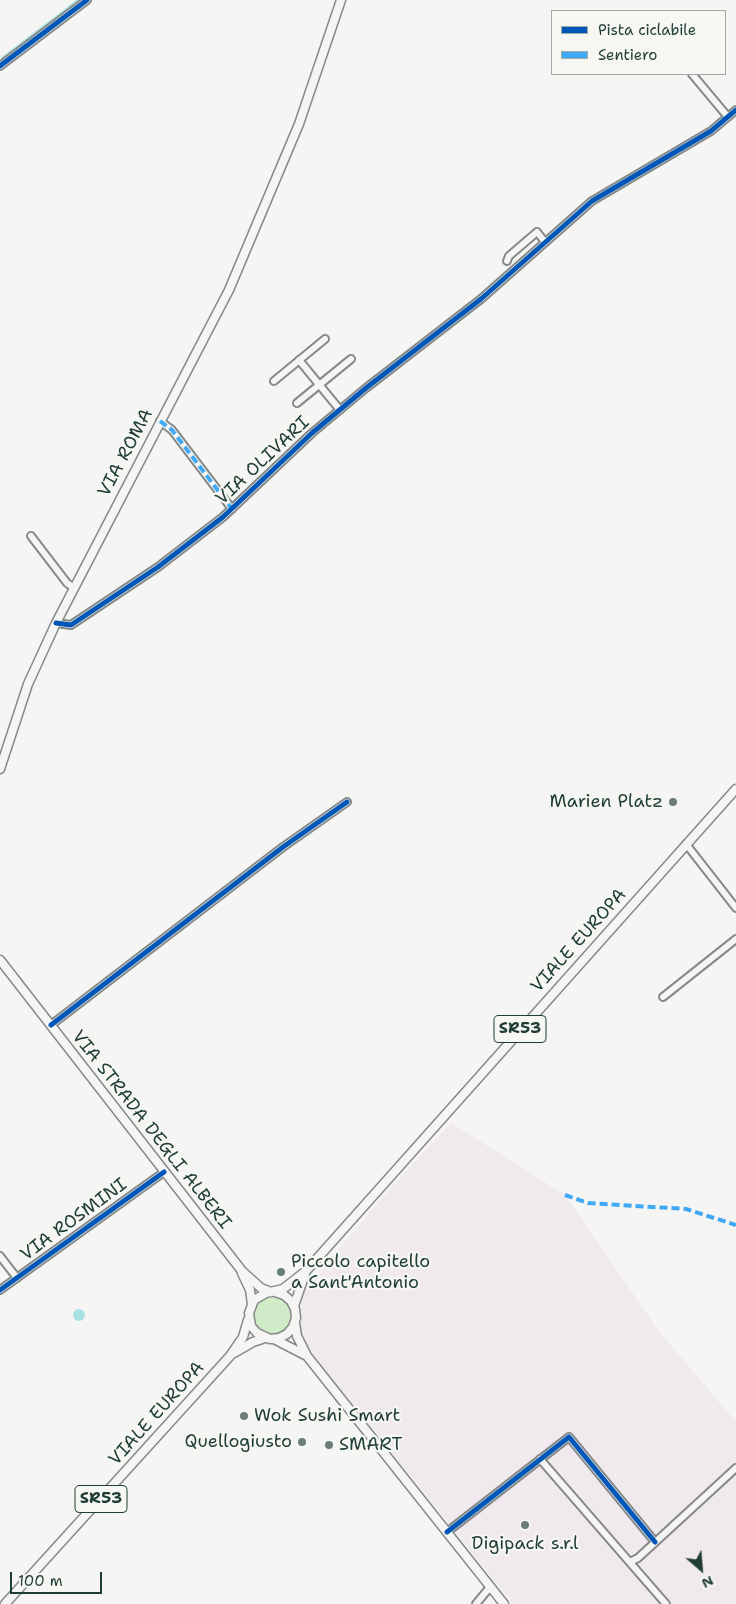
<!DOCTYPE html>
<style>
body{margin:0}
#map{position:relative;width:736px;height:1604px;overflow:hidden;background:#f5f5f3;font-family:"Shantell Sans",sans-serif}
canvas{display:block}
.legend{position:absolute;left:551px;top:10px;width:175px;height:65px;box-sizing:border-box;background:#f6f6f2;border:1px solid #a0aca6;margin:0;padding:6px 9px;list-style:none;font-size:15px;color:#1f3d34}
.legend li{display:flex;align-items:center;gap:10px;height:25px}
.legend b{width:25px;border:1px solid #a0aca6}
.north{position:absolute;left:676px;top:1544px;width:50px;height:50px;-webkit-text-stroke:4px #f6f6f2;paint-order:stroke;rotate:153deg;font-size:14px;font-weight:700;line-height:20px;text-align:center;color:#1f3d34}
.north::after{content:'';display:block;margin:auto;width:18px;height:22px;background:#1f3d34;clip-path:polygon(50% 0,100% 100%,50% 72%,0 100%)}
.scale{position:absolute;left:10px;top:1572px;width:92px;height:22px;box-sizing:border-box;border:2px solid #1f3d34;border-top:0;padding-left:6px;font-size:15px;line-height:18px;white-space:nowrap;color:#1f3d34;-webkit-text-stroke:4px #f6f6f2;paint-order:stroke}
</style>
<div id="map">
<canvas width="736" height="1604"></canvas>
<ul class="legend">
<li><b style="height:6px;background:#0057b8"></b>Pista ciclabile</li>
<li><b style="height:6px;background:#3fa9f5"></b>Sentiero</li>
</ul>
<div class="north">N</div>
<div class="scale">100 m</div>
</div>
<script>
const g = document.querySelector('canvas').getContext('2d');
g.lineJoin = 'round';
function paint(path, color) { g.fillStyle = color; g.fill(path, 'evenodd'); }
const shape = rows => new Path2D(rows.map(r => 'M' + r).join(''));
function strokePath(path, color, width, dash) { g.strokeStyle = color; g.lineWidth = width; g.lineCap = dash ? 'butt' : 'round'; g.setLineDash(dash || []); g.stroke(path); }
function drawText(font, color, halo, rows, align = 'center') {
  g.font = font + ' "Shantell Sans",sans-serif'; g.lineWidth = 4.5; g.setLineDash([]); g.textBaseline = 'middle'; g.strokeStyle = halo; g.fillStyle = color; for (const [text, x, y, turn = 0] of rows) {
    g.save(); g.translate(x, y); g.rotate((+turn || 0) * Math.PI / 180); g.textAlign = isNaN(turn) ? turn : align; if (halo) g.strokeText(text, 0, 0); g.fillText(text, 0, 0); g.restore();
  }
}
paint(shape([
 [451,1123,565,1195,658,1330,736,1422,736,1604,513,1604,304,1343,300,1335,302,1292,393,1185]
]), '#f0e9ed');
paint(shape([
 '254 1316a19 19 0 1 1 38 0a19 19 0 1 1-38 0Z'
]), '#d0ebc7');
paint(shape([
 '73 1315a6 6 0 1 1 12 0a6 6 0 1 1-12 0Z'
]), '#a9e2e5');
strokePath(shape([
 [2,58,78,0]
]), '#a9e2e5', 2);
const minor = shape([
 [0,66,87,0],
 [692,74,728,117],
 [507,261,509,256,537,232,545,242],
 [299,360,340,410],
 [274,381,325,339],
 [297,403,351,359],
 [160,421,172,430,232,509],
 [31,536,67,583,74,588],
 [56,623,71,625,158,567,223,517,312,433,366,388,481,299,592,201,711,131,736,110],
 [686,844,736,908],
 [663,997,736,939],
 [51,1025,283,847,347,802],
 [0,1256,17,1278],
 [0,1290,164,1172],
 [540,1459,666,1604],
 [447,1532,569,1437,655,1542],
 [630,1562,638,1558,736,1468],
 [476,1604,490,1587]
]);
const major = shape([
 [0,769,28,684,56,623,229,290,299,124,341,0],
 [0,960,242,1271,261,1288,271,1292],
 [242,1273,250,1290,252,1304],
 [275,1292,284,1295,291,1301,295,1309,296,1318,293,1327,287,1334,279,1338,270,1339,257,1333,251,1326,249,1313,254,1300,266,1293,283,1289,306,1271,736,789],
 [294,1306,305,1274],
 [295,1323,297,1336,307,1356,504,1604],
 [274,1339,305,1355],
 [234,1353,253,1342,265,1338],
 [5,1604,230,1356,243,1337,248,1320]
]);
strokePath(minor, '#858a88', 10);
strokePath(major, '#858a88', 11);
strokePath(minor, '#f5f5f3', 6);
strokePath(major, '#f5f5f3', 8);
strokePath(shape([
 [160,421,172,430,232,509],
 [565,1195,588,1203,686,1209,736,1225]
]), '#3fa9f5', 4, [8, 4]);
strokePath(shape([
 [0,66,87,0],
 [56,623,71,625,158,567,223,517,312,433,366,388,481,299,592,201,711,131,736,110],
 [51,1025,283,847,347,802],
 [0,1290,164,1172],
 [447,1532,569,1437,655,1542]
]), '#0057b8', 5);
for (const [x, y, r, color] of [
 [673,802,5,"#6a7d77"],
 [281,1272,5,"#6a7d77"],
 [244,1416,5,"#6a7d77"],
 [302,1442,5,"#6a7d77"],
 [329,1445,5,"#6a7d77"],
 [525,1525,5,"#6a7d77"]
]) { const dot = new Path2D(); dot.arc(x, y, r, 0, 2 * Math.PI); g.fillStyle = color; g.fill(dot); strokePath(dot, '#f6f6f2', 2); }
for (const [x, y, w] of [
 [520,1029,52],
 [101,1499,52]
]) { const box = new Path2D(); box.roundRect(x - w / 2, y - 13.5, w, 27, 4); g.fillStyle = '#f6f6f2'; g.fill(box); strokePath(box, '#1f3d34', 1); }
drawText('bold 16px', '#1f3d34', null, [
 ["SR53",520,1029],
 ["SR53",101,1499]
]);
drawText('18px', '#1f3d34', '#f6f6f2', [
 ["VIA ROMA",126,453,-62],
 ["VIA OLIVARI",263,461,-43],
 ["VIALE EUROPA",579,941,-48],
 ["VIA STRADA DEGLI ALBERI",151,1130,52],
 ["VIA ROSMINI",74,1220,-36],
 ["VIALE EUROPA",157,1414,-48]
]);
drawText('18px', '#1f3d34', '#f6f6f2', [
 ["Marien Platz",663,802,"right"],
 ["Piccolo capitello",291,1262],
 ["a Sant'Antonio",291,1283],
 ["Wok Sushi Smart",254,1416],
 ["Quellogiusto",292,1442,"right"],
 ["SMART",339,1445],
 ["Digipack s.r.l",525,1544,"center"]
], 'left');
</script>
